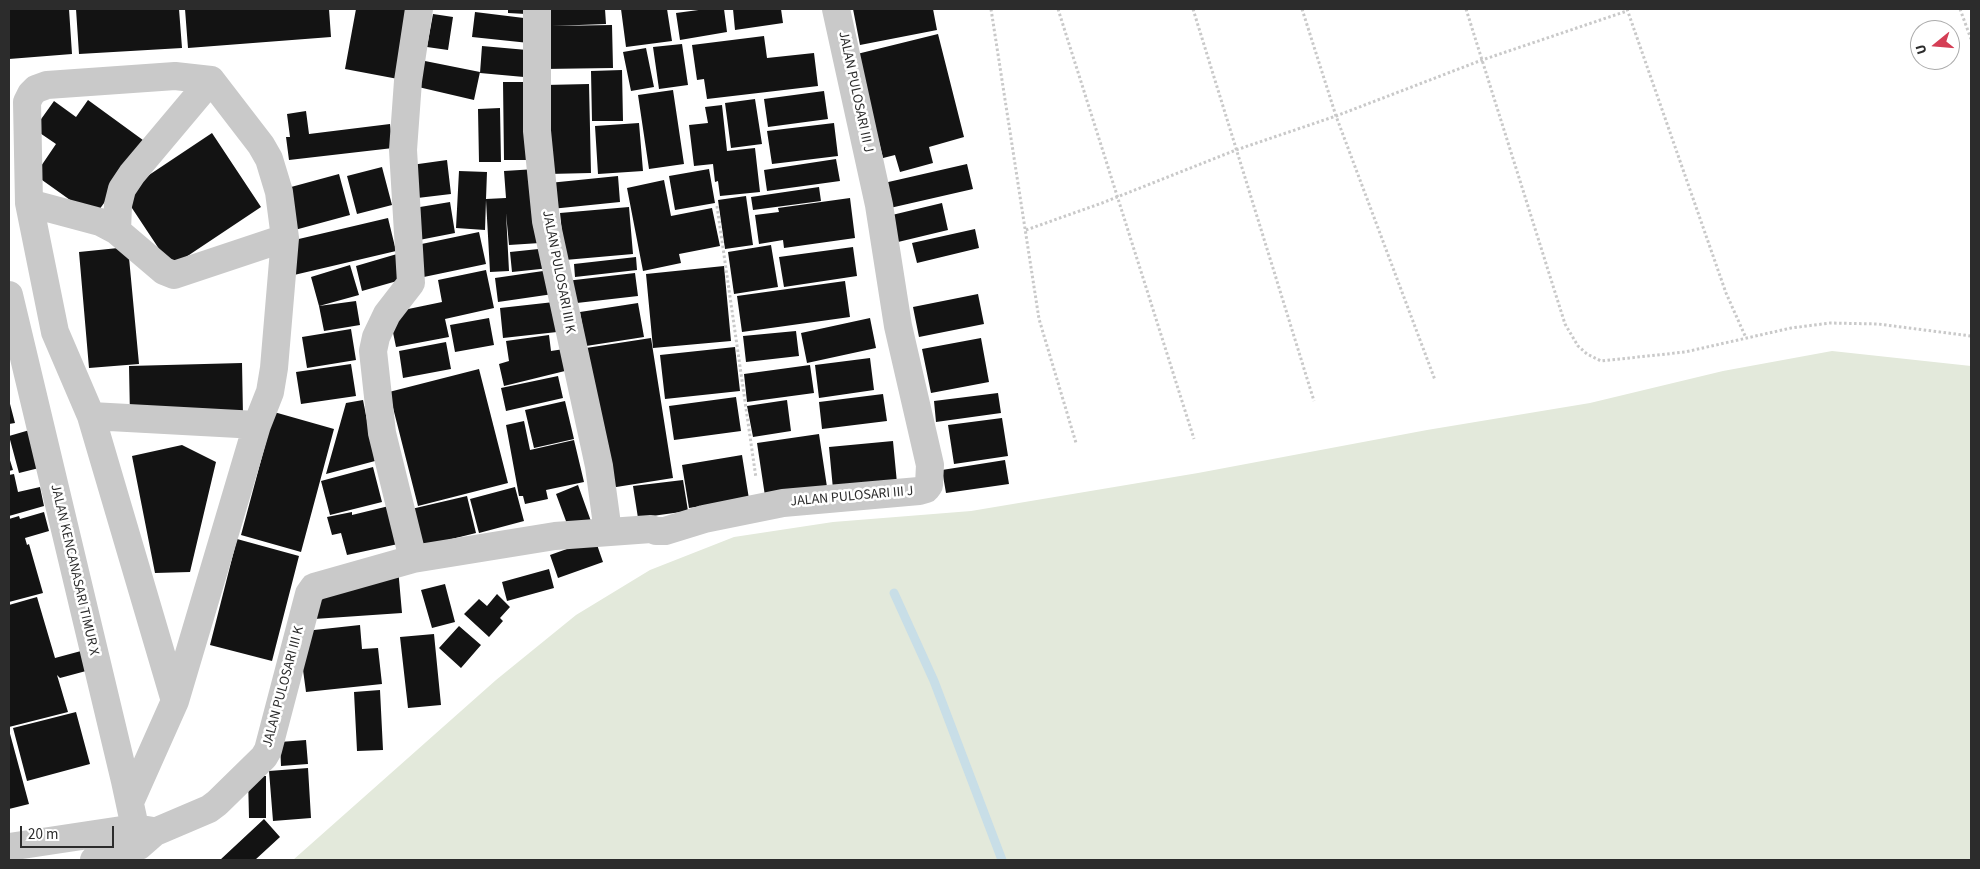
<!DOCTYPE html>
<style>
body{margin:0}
#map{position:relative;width:1980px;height:869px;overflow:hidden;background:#fff;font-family:"Source Sans 3",sans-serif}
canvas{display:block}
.frame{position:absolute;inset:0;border:10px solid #2c2c2c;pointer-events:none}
.north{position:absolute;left:1910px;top:20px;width:50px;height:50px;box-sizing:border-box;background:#fff;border:1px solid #ababab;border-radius:50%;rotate:253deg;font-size:14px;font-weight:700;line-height:20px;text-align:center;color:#2c2c2c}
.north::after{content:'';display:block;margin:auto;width:18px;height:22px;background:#d43e55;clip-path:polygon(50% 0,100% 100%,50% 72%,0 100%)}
.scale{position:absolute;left:20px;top:826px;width:94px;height:22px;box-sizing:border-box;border:2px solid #2c2c2c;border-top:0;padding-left:6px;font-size:15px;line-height:18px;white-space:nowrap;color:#2c2c2c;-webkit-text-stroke:4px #fff;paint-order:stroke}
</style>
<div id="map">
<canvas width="1980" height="869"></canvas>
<div class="frame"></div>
<div class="north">U</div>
<div class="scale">20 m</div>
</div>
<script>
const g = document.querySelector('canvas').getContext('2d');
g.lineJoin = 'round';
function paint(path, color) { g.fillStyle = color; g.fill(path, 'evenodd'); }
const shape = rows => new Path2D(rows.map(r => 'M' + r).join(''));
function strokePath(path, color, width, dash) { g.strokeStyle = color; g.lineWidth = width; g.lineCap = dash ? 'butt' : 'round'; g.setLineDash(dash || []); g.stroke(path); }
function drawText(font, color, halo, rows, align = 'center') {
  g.font = font + ' "Source Sans 3",sans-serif'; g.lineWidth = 5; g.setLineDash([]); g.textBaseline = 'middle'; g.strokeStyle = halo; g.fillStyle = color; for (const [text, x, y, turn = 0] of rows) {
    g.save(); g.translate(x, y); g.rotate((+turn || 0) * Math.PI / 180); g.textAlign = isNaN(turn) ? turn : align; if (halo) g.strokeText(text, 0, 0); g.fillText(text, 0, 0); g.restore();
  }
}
paint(shape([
 [1832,351,1971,366,1971,860,293,860,496,680,576,615,650,570,734,537,833,522,971,511,1198,473,1427,430,1590,403,1723,371]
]), '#e3e9db');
strokePath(shape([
 [894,593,934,681,1002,860]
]), '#c8dee7', 9);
paint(shape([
 [9,9,69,9,72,54,9,59],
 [76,9,179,9,182,48,79,54],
 [185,9,329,9,331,37,188,48],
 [356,9,411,9,398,79,345,69],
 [508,9,526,9,526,14,508,13],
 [543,9,605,9,606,24,552,26,612,25,613,68,543,69],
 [621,9,667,9,672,41,626,47],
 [706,9,724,9,727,32,680,40,676,13],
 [733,9,781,9,783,23,735,30],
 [853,9,933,9,937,30,860,45],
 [475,12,532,19,529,43,472,37],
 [433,14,453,17,448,50,427,47],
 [938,34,964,137,929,147,933,163,900,172,895,155,883,158,857,54],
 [764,36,767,58,814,53,818,86,707,99,704,79,697,80,692,45],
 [682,44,688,85,659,89,653,47],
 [482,46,527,50,524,77,480,73],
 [646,48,654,87,631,91,623,52],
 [420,60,480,72,474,100,414,86],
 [622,70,623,121,592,121,591,71],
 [503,82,530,82,531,160,504,160],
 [589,84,591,173,548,174,545,85],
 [673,90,684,164,649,169,638,95],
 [824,91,828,119,768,127,764,99],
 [755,99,762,144,731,148,725,103],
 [88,100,147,143,94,217,35,175,56,144,34,129,54,101,76,117],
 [722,105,727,151,755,148,760,192,720,196,718,181,715,182,713,164,694,166,689,125,708,123,705,107],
 [500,108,501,162,479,162,478,109],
 [306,111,309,134,390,124,393,148,289,160,286,137,290,137,287,114],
 [639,123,643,171,598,174,595,126],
 [834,123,838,156,772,164,767,131],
 [212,133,261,207,171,267,122,193],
 [836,159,840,181,767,191,764,170],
 [447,160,451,194,409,199,404,166],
 [967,164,973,189,890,208,884,183],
 [382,167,392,205,357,214,347,176],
 [536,169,540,243,509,245,506,213,509,271,490,272,486,200,485,230,456,228,459,171,487,172,486,199,506,198,504,171],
 [709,169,715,203,675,210,669,176],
 [339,174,350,215,291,231,280,190],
 [618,176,620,202,551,209,549,183],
 [664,180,671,216,712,208,720,246,679,254,681,263,643,271,627,188],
 [819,187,821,201,753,210,751,197],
 [746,196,753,245,725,249,718,200],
 [850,198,855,238,784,248,783,240,759,244,755,215,779,212,778,208],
 [450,202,455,233,414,241,408,209],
 [942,203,948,230,898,242,892,215],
 [629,207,633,254,565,260,560,213],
 [388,218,396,251,294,275,286,242],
 [975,229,979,248,917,263,912,243],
 [479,232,486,264,419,278,412,246],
 [771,245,778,287,734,294,728,252],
 [128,247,139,364,89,368,79,252],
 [853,247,857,276,784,287,779,257],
 [548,248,550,268,512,272,510,252],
 [397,254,404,279,362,291,356,266],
 [636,257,637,270,575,277,574,264],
 [350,265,359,295,319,306,311,277],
 [724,266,731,341,653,348,646,274],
 [486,270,494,308,445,319,449,337,396,347,389,313,442,302,438,280],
 [550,270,553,294,498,302,495,278],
 [635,273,638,296,568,304,566,281],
 [845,281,850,317,742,332,737,296],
 [978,294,984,324,919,337,913,307],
 [356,301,360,325,324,331,319,306],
 [563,301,566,331,503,338,500,308],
 [638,303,644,337,586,346,580,312],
 [489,318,494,345,455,352,450,325],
 [870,318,876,348,807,363,801,333],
 [351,329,356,360,307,368,302,337],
 [796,331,799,356,746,362,743,336],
 [549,335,551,351,564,349,569,370,504,386,499,364,509,361,506,341],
 [651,338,673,478,610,488,586,348],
 [981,338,989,382,931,393,922,349],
 [446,342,451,369,403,378,399,351],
 [735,347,740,391,665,399,660,355],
 [870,358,874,390,819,398,815,365],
 [242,363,243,416,130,417,129,366],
 [351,364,356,396,301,404,296,372],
 [810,365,814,393,747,402,744,374],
 [479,369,508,483,418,506,389,392],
 [558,376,563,398,506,411,501,388],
 [998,393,1001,413,936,422,934,401],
 [883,394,887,421,822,429,819,402],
 [736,397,741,431,674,440,669,406],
 [9,400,15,423,9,424],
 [363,400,375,461,326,474,346,403],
 [787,400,791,431,753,437,747,406],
 [565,401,574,439,534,448,525,410],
 [274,412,334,429,301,552,241,535],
 [1002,418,1008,456,954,464,948,425],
 [524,421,530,450,574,440,584,482,546,490,548,499,525,504,523,496,519,496,506,425],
 [33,429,43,467,19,473,9,436],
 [819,434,827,487,765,496,757,443],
 [893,441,897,483,833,489,829,447],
 [182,445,216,462,190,572,155,573,132,456],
 [742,455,749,499,689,508,682,465],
 [9,457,13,470,9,471],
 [1005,460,1009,484,946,493,942,470],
 [373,467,382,502,330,515,321,481],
 [14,474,18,492,40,487,44,506,9,516,9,475],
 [683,480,688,511,638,518,633,486],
 [578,485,592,524,570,532,556,494],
 [515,487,524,521,479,533,470,499],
 [467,496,476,533,415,548,407,510],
 [389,506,398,544,347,555,341,533,332,535,327,517,352,512,352,515],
 [44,512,49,531,25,538,27,545,29,544,43,593,9,602,9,519,19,516,20,519],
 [237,539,299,556,272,661,210,645],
 [595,539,603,562,558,578,550,555],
 [398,568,402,613,314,619,312,591],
 [549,569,554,588,507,601,502,582],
 [445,584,455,622,432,628,421,590],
 [497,594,510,607,500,618,503,621,489,637,464,614,479,599,487,606],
 [37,597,55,658,81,651,86,671,60,678,57,675,68,712,9,727,9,605],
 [360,625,362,649,378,648,382,684,306,692,301,655,305,631],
 [459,626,481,645,461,668,439,648],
 [434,634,441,705,408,708,400,637],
 [380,690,383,750,357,751,354,692],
 [76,712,90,764,27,781,13,728],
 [9,730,29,804,9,809],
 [306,740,308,764,281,766,280,742],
 [308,768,311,818,273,821,269,771],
 [248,776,266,776,266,818,249,818],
 [264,819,280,837,255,860,220,860]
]), '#131313');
strokePath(shape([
 [991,9,1039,319,1076,443],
 [1058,9,1194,439],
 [1193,9,1314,401],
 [1302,9,1336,116,1435,380],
 [1466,9,1565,324,1578,346,1587,354,1601,361,1685,352,1791,328,1830,323,1878,324,1971,336],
 [1627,9,1726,293,1746,338],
 [1960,9,1971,39],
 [717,206,756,478],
 [1026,230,1102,203,1236,150,1336,116,1482,60,1627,11]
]), '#c9c9c9', 3, [2.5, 2.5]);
strokePath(shape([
 [537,9,537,131,546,221,599,466,608,532],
 [29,203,100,222,117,231,164,271,174,275,285,238],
 [117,231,118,205,122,189,132,174,211,80],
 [9,295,125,781,139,846],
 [91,416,257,425],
 [413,559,382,433,373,351,376,337,387,314,411,283,403,150,408,81,419,9],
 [130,802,175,701,257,425,270,392,274,368,285,238,279,192,269,159,261,145,211,80,175,76,47,85,36,89,31,94,27,102,29,203,55,332,91,416,175,701],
 [9,847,135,828,153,831],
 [94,860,139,846,155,832,209,809,217,803,264,757,268,750,309,594,314,587,413,559,555,536,651,529,656,531,665,531,704,519,783,503,919,491,926,489,929,485,930,465,898,326,879,205,836,9]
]), '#c9c9c9', 28);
drawText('14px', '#2c2c2c', '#fff', [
 ["JALAN PULOSARI III J",855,92,78],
 ["JALAN PULOSARI III K",558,272,79],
 ["JALAN PULOSARI III J",852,497,-5],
 ["JALAN KENCANASARI TIMUR X",74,570,77],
 ["JALAN PULOSARI III K",284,687,-75]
]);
</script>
